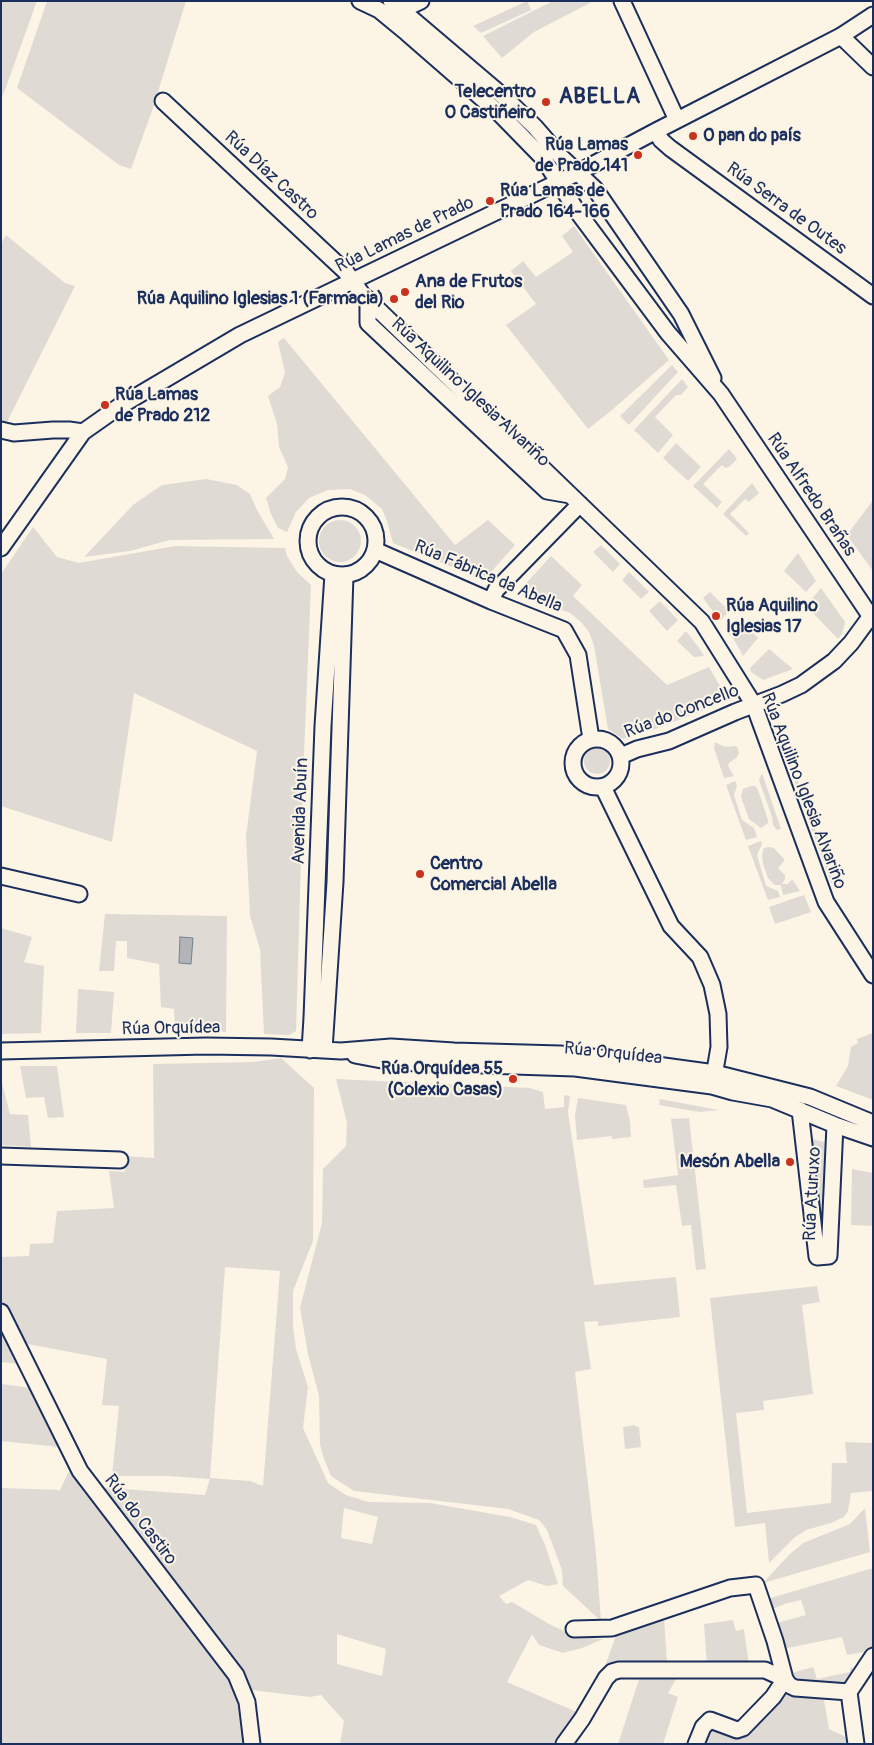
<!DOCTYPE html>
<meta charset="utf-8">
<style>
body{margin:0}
#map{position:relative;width:874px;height:1745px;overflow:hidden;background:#fcf5e5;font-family:Pangolin,sans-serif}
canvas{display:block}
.frame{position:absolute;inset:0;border:2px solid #1b2f5e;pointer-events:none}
</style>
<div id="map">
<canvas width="874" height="1745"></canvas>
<div class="frame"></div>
</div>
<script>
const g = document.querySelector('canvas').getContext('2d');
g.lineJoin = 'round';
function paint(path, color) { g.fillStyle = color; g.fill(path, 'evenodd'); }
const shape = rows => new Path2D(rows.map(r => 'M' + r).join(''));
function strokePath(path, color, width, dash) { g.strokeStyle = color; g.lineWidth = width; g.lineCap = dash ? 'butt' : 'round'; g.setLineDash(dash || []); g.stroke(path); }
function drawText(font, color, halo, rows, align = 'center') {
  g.font = font + ' Pangolin,sans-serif'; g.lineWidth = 4; g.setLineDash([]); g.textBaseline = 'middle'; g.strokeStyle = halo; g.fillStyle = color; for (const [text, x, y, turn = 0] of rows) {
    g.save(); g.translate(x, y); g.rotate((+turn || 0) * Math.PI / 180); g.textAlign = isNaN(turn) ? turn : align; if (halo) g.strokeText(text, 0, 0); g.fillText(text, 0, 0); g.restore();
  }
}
paint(shape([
 [1,1,37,1,1,101],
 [47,1,186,1,153,108,131,169,119,165,17,88],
 [527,1,531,10,481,33,473,26],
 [553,1,589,1,590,3,534,32,502,58,483,36],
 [574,226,669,360,612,410,588,429,506,325,536,304,511,271,523,261,536,277,573,252,562,236],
 [6,235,65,283,75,286,5,426,1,425,1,244],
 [284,338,455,545,488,520,515,545,484,580,393,543,387,521,382,509,365,495,350,489,328,490,309,498,296,512,287,532,278,528,271,514,266,498,285,479,288,467,279,447,277,424,268,396,280,387,285,373,278,342],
 [672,365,678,372,629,425,620,416],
 [682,379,688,387,681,395,676,395,655,417,673,435,658,453,634,430],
 [676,443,701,467,688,481,663,458],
 [729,449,737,459,729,467,725,468,722,465,703,484,722,502,717,508,693,486],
 [206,479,237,485,250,494,257,510,274,539,170,540,130,551,84,557,133,505,162,485],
 [752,483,759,493,749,502,745,499,730,514,749,533,746,536,723,514],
 [873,500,873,571,847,535],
 '319 541a21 21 0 1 1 42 0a21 21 0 1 1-42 0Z',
 [33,527,57,557,79,563,175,546,285,548,287,556,297,572,311,585,304,755,296,1031,289,1035,264,1034,260,949,250,916,246,836,257,751,134,693,112,842,1,806,1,574],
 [601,545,620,564,613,572,593,552],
 [798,553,816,581,806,592,784,571],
 [551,556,582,585,573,596,667,685,709,667,723,691,721,703,661,727,623,739,608,729,594,646,589,632,581,622,570,613,517,593],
 [629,572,649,592,641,599,622,580],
 [821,588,845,622,842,634,838,639,806,606],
 [710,592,729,611,720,621,703,598],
 [660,601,678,620,667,631,649,611],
 [740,621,758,638,743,656,733,638,728,633],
 [686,631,699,648,704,656,694,657,677,641],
 [769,649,793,669,763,680,751,672,750,668],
 [715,742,725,747,735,746,738,748,739,754,736,758,729,763,728,766,734,776,724,778,714,748],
 '584 761a13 13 0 1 1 26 0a13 13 0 1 1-26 0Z',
 [788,754,834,882,831,883,786,757],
 [329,770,333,770,329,877,324,877],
 [762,773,781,829,777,830,773,825,772,817,759,780],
 [735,781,737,786,734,795,742,820,754,828,757,837,746,840,726,785],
 [751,786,755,786,758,790,768,820,768,823,761,828,749,819,741,797,743,789],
 [761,841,762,844,757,855,766,886,778,891,780,897,768,900,748,846],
 [769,847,774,848,784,859,784,861,778,868,785,875,785,879,782,884,788,884,792,879,800,891,783,895,781,885,775,885,768,878,763,864,762,854,764,848],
 [804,895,811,912,775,924,769,907],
 [105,914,227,916,226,1032,175,1029,174,1009,161,1007,159,964,127,958,127,941,116,941,114,971,99,971],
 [1,928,32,937,24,962,44,966,41,1033,1,1034],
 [78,989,114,992,111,1033,76,1033],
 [873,1033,873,1100,836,1086,848,1066,851,1047,858,1043,857,1039],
 [281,1058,314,1088,313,1241,293,1291,293,1326,296,1349,308,1387,303,1428,328,1483,346,1495,368,1502,430,1503,510,1517,536,1525,545,1545,558,1584,547,1586,528,1580,499,1596,506,1604,512,1602,551,1625,577,1637,603,1639,582,1648,563,1653,539,1645,532,1634,507,1682,579,1713,557,1744,340,1744,344,1721,321,1695,310,1697,250,1690,96,1487,205,1495,210,1479,168,1476,112,1476,119,1406,102,1405,107,1359,22,1343,1,1300,1,1257,29,1256,30,1244,53,1243,57,1211,114,1208,109,1171,125,1172,124,1156,154,1158,153,1064,254,1062],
 [225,1267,280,1271,263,1486,250,1481,210,1478],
 [344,1508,378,1517,372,1544,341,1538],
 [337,1634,386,1649,382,1676,337,1664],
 [20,1066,57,1066,64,1117,48,1118,44,1097,26,1098],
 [1,1079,10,1114,28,1115,31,1147,1,1145],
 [336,1079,530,1088,543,1092,545,1109,564,1107,564,1095,570,1096,568,1112,594,1285,676,1277,680,1317,598,1326,598,1321,584,1322,591,1369,575,1372,596,1553,601,1621,563,1586,562,1570,547,1530,539,1520,508,1509,354,1491,331,1476,324,1459,320,1444,319,1396,308,1354,300,1308,322,1223,323,1169,346,1146,347,1123],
 [578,1098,626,1105,630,1121,631,1137,612,1139,612,1136,577,1140,575,1115],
 [660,1099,719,1110,699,1112,659,1105],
 [689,1118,706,1269,696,1270,691,1225,682,1226,676,1185,644,1188,643,1180,678,1175,671,1119],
 [808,1138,828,1143,824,1229,821,1234],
 [852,1169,873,1173,873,1226,851,1225],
 [817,1286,820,1302,802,1305,813,1394,763,1401,764,1410,736,1413,747,1513,831,1503,832,1463,847,1463,845,1442,873,1443,873,1491,851,1493,848,1511,844,1517,831,1523,806,1530,794,1538,769,1563,765,1523,735,1527,710,1298],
 [1,1321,19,1364,1,1362],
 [1,1384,32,1388,60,1447,1,1441],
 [635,1425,636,1427,639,1427,641,1447,625,1449,623,1427],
 [70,1469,88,1490,228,1675,240,1697,246,1744,1,1744,1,1488,60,1490],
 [865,1508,870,1552,763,1583,789,1555,803,1543,850,1524],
 [873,1568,873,1648,871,1651,847,1655,842,1637,783,1649,773,1624,806,1615,801,1600,788,1603,769,1610,767,1599],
 [664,1617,667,1664,614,1664,605,1666,617,1633],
 [733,1620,736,1631,744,1629,749,1665,707,1665,704,1624],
 [813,1667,817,1679,850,1672,850,1668,860,1670,848,1685,794,1683,788,1674],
 [679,1674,668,1693,678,1697,663,1744,618,1744,640,1676],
 [784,1690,823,1694,829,1729,846,1737,847,1744,701,1744,709,1731,714,1728,727,1733]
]), '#dfdbd4');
const water = shape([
 [180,937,193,938,191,964,179,963,180,937]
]);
paint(water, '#b2b4b8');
strokePath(water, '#767f94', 1);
const minor = shape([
 [360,1,379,10,407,33,500,114,543,158,577,211,668,333,721,394,873,620],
 [391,1,504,97,535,127,561,157,595,189,681,314,713,378],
 [622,1,677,120],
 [397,16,402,10,421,1],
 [841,36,873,67],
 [163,101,346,272,362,294,702,622,754,705,826,902,873,975],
 [656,131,661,140,670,148,873,296],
 [368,299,368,323,547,491,570,495],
 [1,430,14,433,53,430,69,430,83,432],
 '308 541a34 34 0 1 1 68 0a34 34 0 1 1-68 0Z',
 [1,548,83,432,120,406,240,335,577,173,656,131,841,36,873,15],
 [375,550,491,601,564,630,578,655,591,739],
 [491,601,496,590,580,504],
 '573 763a24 24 0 1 1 48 0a24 24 0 1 1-48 0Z',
 [621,756,637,749,669,741,735,712,782,694,801,685,834,661,851,643,873,613],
 [603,787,671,926,700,957,712,985,718,1014,719,1047,713,1082],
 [1,876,79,894],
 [310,1050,312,1018,323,726,333,574],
 [324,1050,335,882,345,575],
 [1,1051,206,1046,271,1047,341,1051,391,1047,454,1051,560,1054,613,1059,715,1073,810,1097,873,1123],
 [355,1055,392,1062,575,1068,712,1086,733,1092,772,1099,835,1125,873,1138],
 [800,1110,817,1257,829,1256,835,1125],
 [1,1156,120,1160],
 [1,1312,80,1471,236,1675,247,1702,252,1744],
 [574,1629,612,1628,730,1588,756,1585,775,1641,785,1679,773,1697,743,1728,737,1730,710,1720,703,1727,696,1744],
 [849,1692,856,1744],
 [564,1744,582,1719,606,1678,612,1672,619,1670,765,1670,785,1679,789,1685,795,1688,849,1692,873,1656]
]);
strokePath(minor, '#1b2f5e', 19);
strokePath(minor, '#fcf5e5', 15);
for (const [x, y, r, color] of [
 [546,102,5,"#c8321e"],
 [693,136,5,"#c8321e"],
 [638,155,5,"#c8321e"],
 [490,201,5,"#c8321e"],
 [405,292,5,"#c8321e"],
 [394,299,5,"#c8321e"],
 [105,405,5,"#c8321e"],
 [716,616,5,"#c8321e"],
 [420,874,5,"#c8321e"],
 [513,1079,5,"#c8321e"],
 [790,1162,5,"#c8321e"]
]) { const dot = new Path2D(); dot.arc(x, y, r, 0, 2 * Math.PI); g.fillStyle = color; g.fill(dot); strokePath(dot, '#fcf5e5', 2); }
drawText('bold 18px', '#1b2f5e', '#fcf5e5', [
 ["Telecentro",536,92,"right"],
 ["O Castiñeiro",536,113,"right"],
 ["O pan do país",703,136],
 ["Rúa Lamas",628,145,"right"],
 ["de Prado 141",628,166,"right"],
 ["Rúa Lamas de",500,191],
 ["Prado 164-166",500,212],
 ["Ana de Frutos",415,282],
 ["del Rio",415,303],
 ["Rúa Aquilino Iglesias 1 (Farmacia)",384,299,"right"],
 ["Rúa Lamas",115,395],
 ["de Prado 212",115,416],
 ["Rúa Aquilino",726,606],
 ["Iglesias 17",726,627],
 ["Centro",430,864],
 ["Comercial Abella",430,885],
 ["Rúa Orquídea 55",503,1069,"right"],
 ["(Colexio Casas)",503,1090,"right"],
 ["Mesón Abella",780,1162,"right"]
], 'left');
drawText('18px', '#1b2f5e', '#fcf5e5', [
 ["Rúa Díaz Castro",271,176,43],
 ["Rúa Serra de Outes",786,209,36],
 ["Rúa Lamas de Prado",405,235,-26],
 ["Rúa Aquilino Iglesia Alvariño",470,393,43],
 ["Rúa Alfredo Brañas",811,495,56],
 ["Rúa Fábrica da Abella",488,577,23],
 ["Rúa do Concello",682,712,-21],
 ["Rúa Aquilino Iglesia Alvariño",803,791,69],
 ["Avenida Abuín",301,811,-88],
 ["Rúa Orquídea",171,1029,-1],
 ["Rúa Orquídea",613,1054,6],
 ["Rúa Aturuxo",813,1194,-87],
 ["Rúa do Castiro",140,1520,53]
]);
g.letterSpacing = '1px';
drawText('bold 22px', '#1b2f5e', '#fcf5e5', [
 ["ABELLA",600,97]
]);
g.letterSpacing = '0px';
</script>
